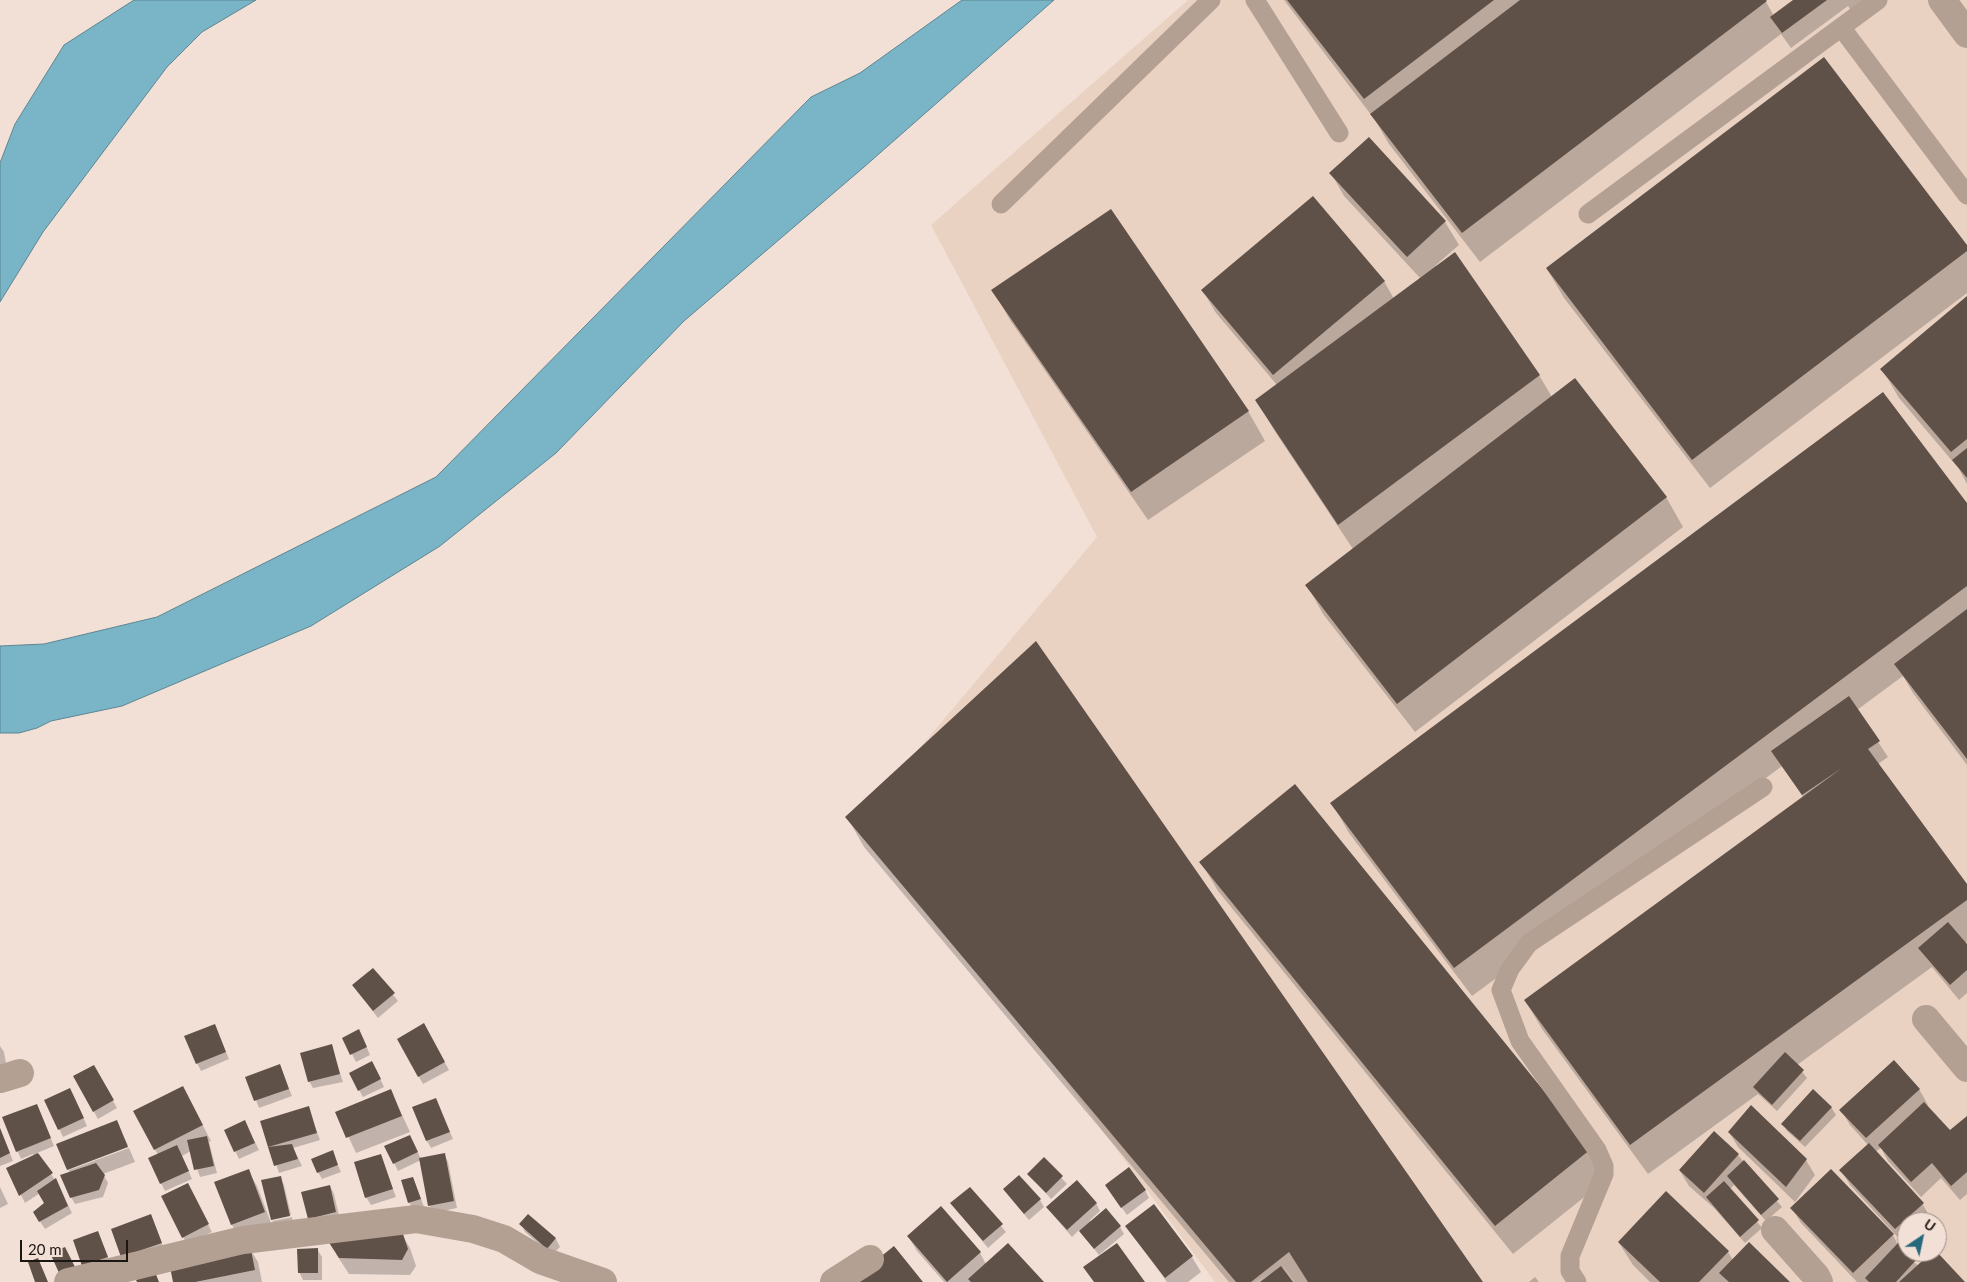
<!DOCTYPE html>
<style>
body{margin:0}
#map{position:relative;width:1967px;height:1282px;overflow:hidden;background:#f2e0d6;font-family:Lato,sans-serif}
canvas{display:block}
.north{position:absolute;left:1897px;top:1212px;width:50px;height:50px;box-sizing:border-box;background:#f2e0d6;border:1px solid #9c8f88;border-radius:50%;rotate:34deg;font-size:14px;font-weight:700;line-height:20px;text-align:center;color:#1c1612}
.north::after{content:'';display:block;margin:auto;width:18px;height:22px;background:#27697c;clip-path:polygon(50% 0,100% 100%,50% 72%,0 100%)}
.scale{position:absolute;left:20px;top:1240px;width:108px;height:22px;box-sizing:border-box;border:2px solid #1c1612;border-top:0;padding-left:6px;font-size:15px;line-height:18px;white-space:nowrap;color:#1c1612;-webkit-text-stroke:4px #f2e0d6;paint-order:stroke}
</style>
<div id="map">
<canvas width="1967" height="1282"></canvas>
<div class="north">U</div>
<div class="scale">20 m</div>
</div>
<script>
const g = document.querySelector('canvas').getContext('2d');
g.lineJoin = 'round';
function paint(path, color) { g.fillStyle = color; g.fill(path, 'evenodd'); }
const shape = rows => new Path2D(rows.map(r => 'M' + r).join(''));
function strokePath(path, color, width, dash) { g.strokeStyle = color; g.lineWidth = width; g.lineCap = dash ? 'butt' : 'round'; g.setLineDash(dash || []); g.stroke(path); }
paint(shape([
 [1188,0,1967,0,1967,1282,1295,1282,1284,1267,1255,1282,1215,1282,866,812,1097,537,931,225],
 [1907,1222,1937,1222,1937,1252,1907,1252]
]), '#ead2c3');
const water = shape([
 [134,0,256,0,202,32,167,67,43,232,0,302,0,163,15,124,64,45,134,0],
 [962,0,1054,0,864,167,684,321,556,453,440,546,311,626,122,706,51,721,37,728,19,733,0,733,0,646,44,644,157,617,436,477,811,97,860,73,962,0]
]);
paint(water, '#79b4c7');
strokePath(water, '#5d8591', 1);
paint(shape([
 [1284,0,1765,0,1774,16,1795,0,1870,0,1853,13,1848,6,1791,48,1781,34,1480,262,1389,144,1375,120],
 [1369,138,1445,222,1459,245,1436,265,1539,375,1552,397,1666,497,1683,527,1415,732,1323,614,1307,585,1353,549,1274,430,1257,400,1277,385,1216,313,1203,291,1384,281,1394,299,1421,279,1344,196,1331,173],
 [1967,247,1967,293,1710,488,1564,298,1547,269],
 [993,290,1248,411,1265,441,1148,520,1010,320],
 [1967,297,1967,484,1959,469,1899,398,1882,369],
 [1967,505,1967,765,1913,693,1903,676,1857,710,1888,757,1878,764,1967,886,1967,942,1965,943,1967,946,1967,993,1959,1000,1932,967,1797,1065,1807,1078,1777,1111,1758,1094,1648,1174,1542,1029,1525,1000,1804,798,1782,766,1472,996,1349,833,1332,803],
 [847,817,1481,1282,1229,1282,864,847],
 [1201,862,1590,1149,1607,1179,1513,1254,1218,891],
 [373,969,398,1001,378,1018,353,985],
 [424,1025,449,1070,423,1084,398,1039],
 [215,1026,229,1059,201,1071,197,1063],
 [344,1038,363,1038,370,1055,356,1062],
 [0,1046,4,1052,8,1075,0,1077],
 [331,1046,343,1082,313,1088,309,1081],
 [93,1066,117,1108,98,1119,75,1077],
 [280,1066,292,1096,259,1108,247,1077],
 [376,1070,384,1087,363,1097,359,1090],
 [1919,1089,1928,1105,1926,1106,1950,1132,1967,1118,1967,1194,1960,1200,1941,1178,1921,1197,1888,1161,1881,1148,1875,1152,1922,1203,1931,1219,1928,1222,1907,1222,1907,1241,1904,1244,1850,1185,1841,1170,1868,1145,1850,1125,1841,1110],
 [391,1091,410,1132,356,1153,337,1112],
 [74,1097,87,1126,63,1137,46,1101],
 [191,1103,211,1141,209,1142,217,1173,200,1177,191,1151,182,1156,192,1179,165,1191,161,1183,158,1155,135,1112],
 [439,1107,453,1139,431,1148,427,1141],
 [1831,1107,1836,1115,1805,1147,1787,1131,1783,1124],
 [308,1108,320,1140,293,1148,302,1166,279,1173,262,1122],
 [40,1112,54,1146,37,1153,59,1186,72,1213,45,1229,39,1220,45,1203,40,1193,25,1203,8,1169,34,1156,33,1154,21,1159,3,1118],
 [116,1122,128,1145,68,1170,58,1144],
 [245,1122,259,1150,239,1159,225,1130],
 [0,1128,13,1161,0,1166],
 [1729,1132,1806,1160,1815,1175,1795,1202,1738,1147],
 [1714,1133,1738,1155,1782,1207,1766,1221,1734,1185,1730,1189,1762,1228,1745,1243,1714,1208,1689,1186,1680,1171],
 [414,1144,421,1159,444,1154,448,1162,457,1208,434,1213,429,1205,421,1160,398,1171,394,1163],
 [129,1148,135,1162,103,1174,108,1183,103,1197,75,1204,71,1197,69,1170],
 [332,1152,341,1172,322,1179,318,1172],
 [380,1155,396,1197,371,1205,366,1197],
 [1044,1159,1067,1184,1051,1199,1029,1174],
 [248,1171,257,1186,273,1228,241,1240,232,1225],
 [280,1178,284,1185,291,1215,272,1220,263,1181],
 [413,1178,424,1207,413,1210,409,1202],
 [330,1186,334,1194,340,1220,309,1218],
 [1106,1186,1145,1190,1149,1198,1127,1215],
 [0,1187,8,1204,0,1208],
 [970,1188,1006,1232,988,1248,952,1204],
 [1004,1190,1040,1200,1044,1207,1029,1220],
 [191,1192,212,1232,187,1244,183,1237],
 [1096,1203,1100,1211,1090,1220,1091,1222,1120,1227,1124,1234,1099,1255,1079,1230,1072,1237,1047,1208],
 [1154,1206,1192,1257,1201,1272,1188,1282,1167,1282,1126,1226],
 [941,1208,980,1253,986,1264,1042,1282,944,1282,917,1251,908,1236],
 [1792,1208,1893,1235,1899,1247,1918,1266,1935,1252,1963,1282,1857,1282,1801,1223],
 [151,1215,165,1251,123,1257],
 [528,1216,556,1239,560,1247,552,1255,525,1232,521,1224],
 [292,1217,293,1223,276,1227,272,1221],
 [98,1233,111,1265,88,1273],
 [401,1233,410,1248,416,1266,410,1275,349,1274,336,1254],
 [1619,1243,1728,1252,1733,1260,1788,1282,1650,1282,1633,1265],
 [249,1247,258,1262,262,1282,175,1282],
 [317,1249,322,1257,322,1280,303,1280,299,1272],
 [1535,1277,1539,1282,1529,1282]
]), '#0003');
paint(shape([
 [1287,0,1494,0,1364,99],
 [1520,0,1766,0,1767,1,1462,233,1370,114],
 [1793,0,1827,0,1782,33,1770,17],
 [1824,57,1967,245,1967,251,1692,460,1546,268],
 [1369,137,1446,221,1407,257,1329,173],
 [1313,196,1385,281,1273,375,1201,290],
 [1111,209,1249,411,1131,492,991,290],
 [1455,252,1540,375,1338,525,1255,400],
 [1967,296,1967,439,1951,452,1880,369],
 [1575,378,1667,497,1397,704,1305,585],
 [1883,392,1967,503,1967,586,1454,968,1330,803],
 [1967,448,1967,478,1952,460],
 [1967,609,1967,759,1894,664],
 [1036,641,1483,1282,1308,1282,1289,1252,1251,1282,1236,1282,845,817],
 [1849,696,1880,741,1868,749,1967,884,1967,900,1630,1145,1524,1000,1842,768,1802,795,1771,751],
 [1295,784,1591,1149,1495,1226,1199,862],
 [1948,922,1967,944,1967,970,1950,985,1918,948],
 [373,968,395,993,373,1011,352,985],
 [424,1023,445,1062,418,1077,397,1039],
 [215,1024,226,1052,196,1064,184,1036],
 [359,1029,367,1047,350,1055,342,1038],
 [332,1044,340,1074,308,1082,300,1053],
 [1785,1052,1804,1070,1772,1105,1753,1087],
 [1894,1060,1920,1089,1866,1138,1839,1110],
 [372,1061,381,1079,358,1091,349,1073],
 [280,1064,289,1089,254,1101,245,1077],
 [94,1065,114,1100,93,1112,73,1076],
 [183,1086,203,1125,154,1150,133,1111],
 [70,1088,84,1118,58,1130,44,1100],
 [391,1089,402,1116,346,1138,335,1112],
 [1813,1089,1832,1107,1800,1141,1781,1124],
 [436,1098,450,1132,426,1141,412,1107],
 [1924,1102,1950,1130,1967,1116,1967,1172,1951,1186,1932,1163,1911,1182,1878,1145],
 [37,1104,51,1138,16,1152,2,1117],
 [1751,1105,1807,1159,1786,1187,1728,1132],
 [309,1106,317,1133,268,1147,260,1121],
 [117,1120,128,1147,67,1170,56,1144],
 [245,1120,255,1143,234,1152,224,1130],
 [0,1128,10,1153,0,1158],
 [1714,1131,1739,1154,1704,1193,1679,1170],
 [410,1135,418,1152,393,1164,384,1146],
 [207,1136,214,1166,194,1170,187,1140],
 [1869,1143,1924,1203,1895,1229,1839,1170],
 [292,1144,298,1159,274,1166,268,1147],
 [177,1145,189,1171,160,1184,148,1158],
 [333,1150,338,1165,317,1173,311,1159],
 [38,1153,53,1173,19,1196,6,1168],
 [445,1153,454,1201,428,1206,419,1158],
 [381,1154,393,1189,365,1198,354,1162],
 [1044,1157,1063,1176,1046,1193,1027,1174],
 [1744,1160,1779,1199,1761,1215,1727,1176],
 [96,1163,105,1175,99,1190,70,1198,60,1175],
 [1129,1167,1146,1190,1121,1208,1105,1185],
 [249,1169,265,1212,231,1225,214,1182],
 [1831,1169,1894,1234,1853,1273,1790,1208],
 [1019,1175,1041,1199,1024,1214,1003,1189],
 [281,1176,290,1216,271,1220,261,1180],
 [413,1177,421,1199,408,1203,401,1180],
 [56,1178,68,1206,39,1222,33,1212,44,1203,37,1191],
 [1077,1180,1097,1203,1067,1230,1046,1207],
 [1724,1181,1759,1220,1740,1237,1706,1197],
 [188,1183,209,1224,182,1238,161,1196],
 [330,1185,336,1212,308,1219,301,1192],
 [970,1187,1003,1224,983,1241,950,1203],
 [1666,1191,1729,1251,1699,1282,1660,1282,1618,1242],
 [1154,1204,1193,1256,1165,1278,1125,1226],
 [941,1206,981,1252,947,1282,907,1236],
 [1106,1208,1121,1226,1094,1249,1079,1231],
 [151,1214,162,1243,121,1257,111,1229],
 [528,1214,556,1238,547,1249,519,1224],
 [98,1231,108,1257,82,1266,73,1240],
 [402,1231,408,1249,402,1260,339,1258,326,1238],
 [1749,1242,1790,1282,1729,1282,1719,1273],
 [1008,1243,1044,1282,971,1282,968,1279],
 [1117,1243,1145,1282,1094,1282,1083,1267],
 [1898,1243,1916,1260,1896,1282,1869,1282,1865,1278],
 [250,1245,255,1270,195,1282,173,1282,169,1262],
 [894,1246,923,1282,849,1282],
 [65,1247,76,1269,60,1275,50,1253],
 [318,1248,318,1273,298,1273,297,1249],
 [1932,1252,1937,1252,1965,1282,1899,1282],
 [38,1258,48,1282,35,1282,28,1262],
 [1281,1266,1293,1282,1260,1282],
 [155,1272,159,1282,137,1282,136,1280]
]), '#605148');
strokePath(shape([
 [1255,0,1339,133],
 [1841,27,1967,195],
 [1001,204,1211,0],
 [1588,214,1878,0],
 [1577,1282,1570,1271,1570,1256,1604,1174,1604,1166,1597,1150,1520,1041,1501,990,1510,969,1529,943,1763,787]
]), '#b49f93', 19);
strokePath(shape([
 [1942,0,1967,34],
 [1926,1019,1967,1068],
 [0,1079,20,1073],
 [1775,1230,1816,1276,1819,1282],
 [68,1282,243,1240,416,1219,473,1229,504,1239,540,1260,603,1282],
 [834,1282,870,1259]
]), '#b49f93', 28);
</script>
